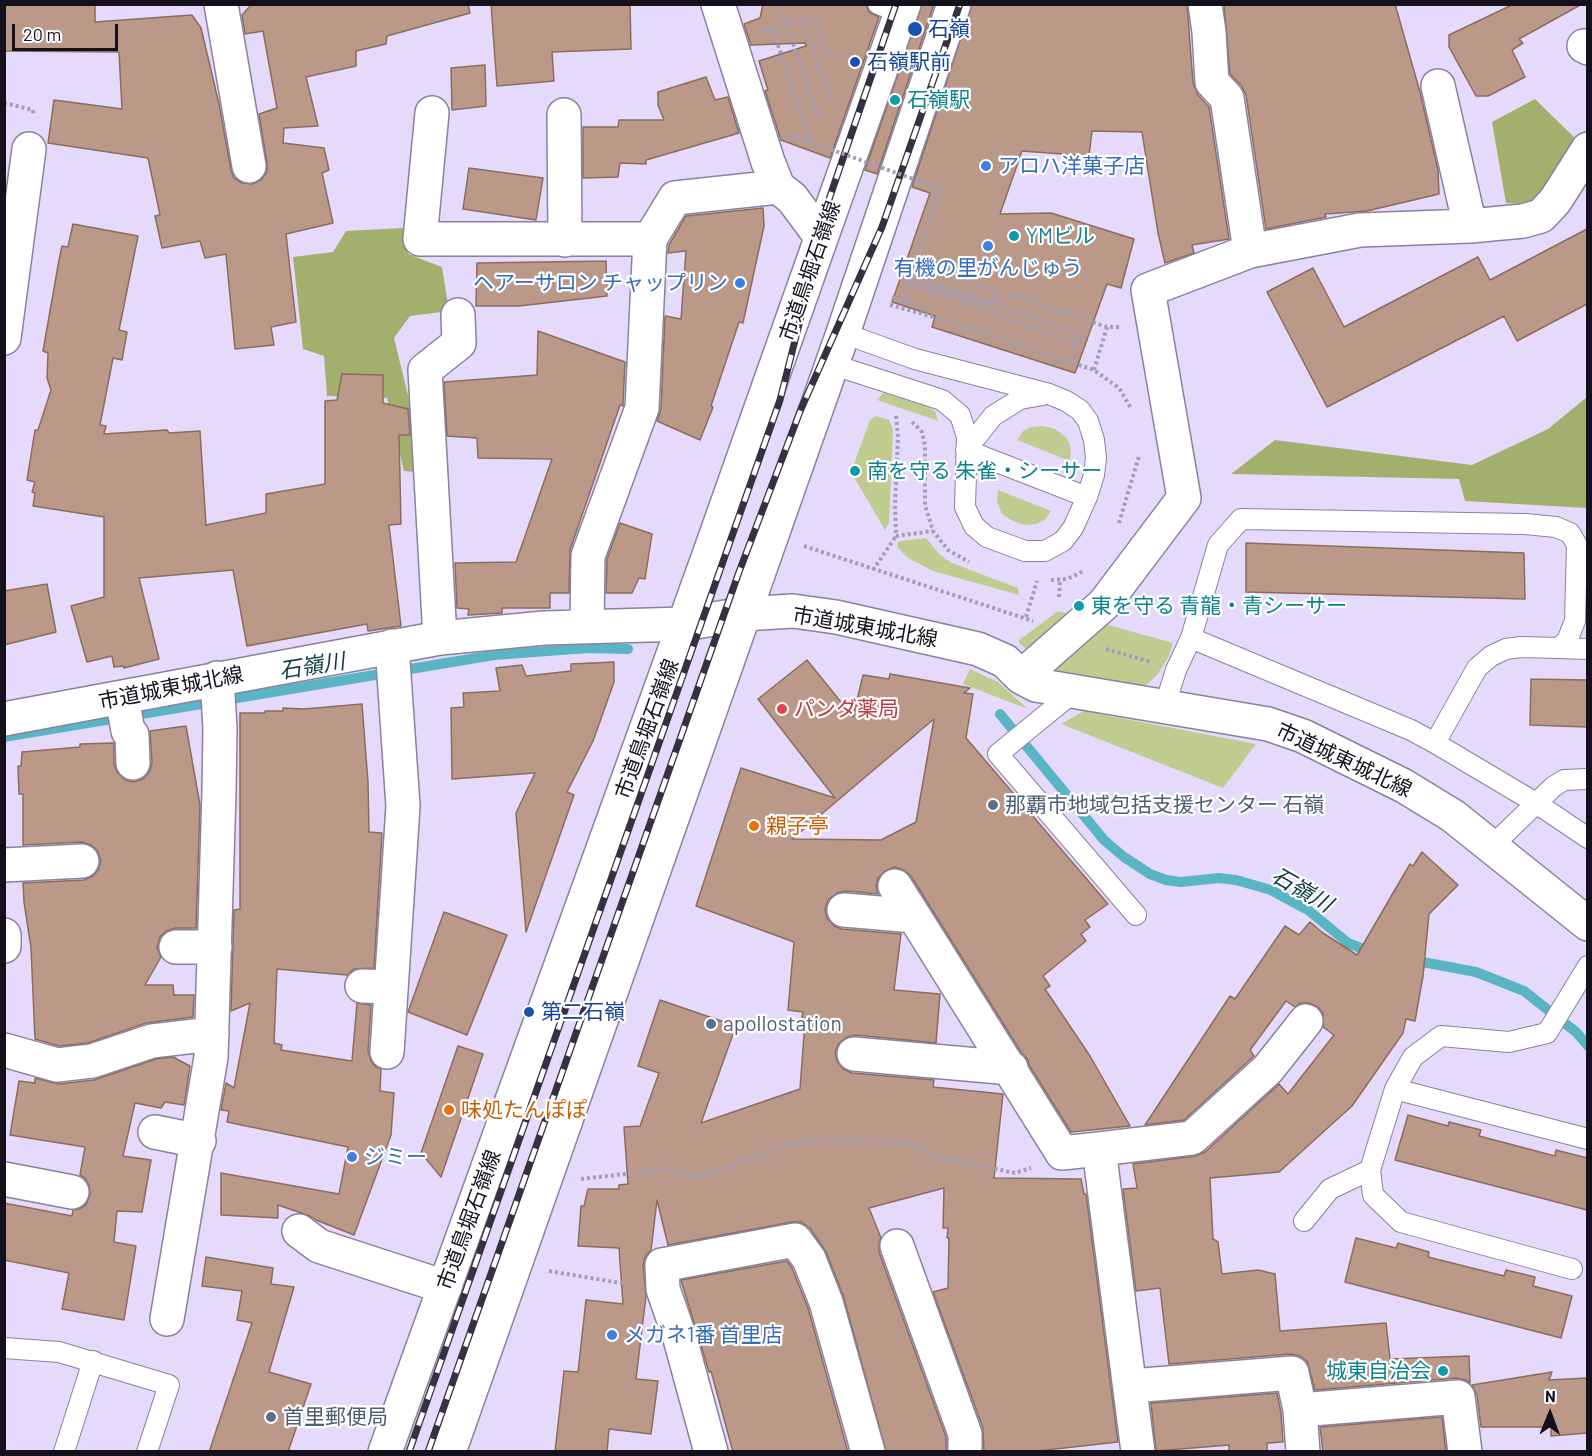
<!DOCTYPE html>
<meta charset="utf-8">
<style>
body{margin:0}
#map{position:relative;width:1592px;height:1456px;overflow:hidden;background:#e5dafc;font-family:Barlow,sans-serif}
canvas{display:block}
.frame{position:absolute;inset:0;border:6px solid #15111c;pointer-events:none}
.north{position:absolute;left:1520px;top:1384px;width:60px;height:60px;-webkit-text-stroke:4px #fff;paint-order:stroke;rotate:1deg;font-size:16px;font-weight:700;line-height:24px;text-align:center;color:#15111c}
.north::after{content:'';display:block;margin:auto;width:21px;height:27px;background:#15111c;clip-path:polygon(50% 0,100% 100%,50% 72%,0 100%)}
.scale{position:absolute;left:12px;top:24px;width:106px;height:27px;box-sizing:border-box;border:3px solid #15111c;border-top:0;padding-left:8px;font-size:18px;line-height:21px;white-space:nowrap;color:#15111c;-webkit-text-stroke:4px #fff;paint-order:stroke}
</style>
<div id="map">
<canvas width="1592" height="1456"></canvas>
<div class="frame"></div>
<div class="north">N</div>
<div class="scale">20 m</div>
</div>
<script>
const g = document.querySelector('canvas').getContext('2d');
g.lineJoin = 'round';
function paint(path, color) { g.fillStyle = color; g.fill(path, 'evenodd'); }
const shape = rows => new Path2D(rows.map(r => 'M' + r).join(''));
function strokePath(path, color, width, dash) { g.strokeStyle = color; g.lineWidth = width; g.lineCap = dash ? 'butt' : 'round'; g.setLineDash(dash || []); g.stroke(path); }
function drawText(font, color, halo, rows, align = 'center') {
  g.font = font + ' Barlow,"Noto Sans JP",sans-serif'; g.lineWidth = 4.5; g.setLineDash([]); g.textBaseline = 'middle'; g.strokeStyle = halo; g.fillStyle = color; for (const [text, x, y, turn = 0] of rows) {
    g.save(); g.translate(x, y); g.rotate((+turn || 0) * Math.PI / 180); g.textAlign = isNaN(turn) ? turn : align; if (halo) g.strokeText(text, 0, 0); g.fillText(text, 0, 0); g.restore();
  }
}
paint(shape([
 [883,393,926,406,935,411,938,421,877,400],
 [876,416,889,420,893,429,889,523,885,530,851,472,870,420],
 [1043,426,1055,429,1066,437,1071,448,1070,461,1017,440,1023,431,1032,427],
 [998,490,1051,511,1045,520,1036,524,1025,525,1013,521,1002,514,997,502],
 [926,538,939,554,952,563,1018,588,1019,595,933,571,908,558,898,548,897,543,900,541],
 [1058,611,1173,643,1168,658,1157,675,1143,688,1051,675,1018,641],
 [970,669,998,682,1028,709,963,684],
 [1084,711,1256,744,1223,788,1061,724]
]), '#c0cc8f');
paint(shape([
 [1535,99,1578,141,1535,205,1506,203,1492,122],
 [403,228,408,254,442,267,449,311,410,316,394,338,411,408,417,472,404,471,387,398,327,396,324,356,303,349,293,257,333,252,346,231],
 [1587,397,1587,508,1465,501,1459,479,1231,474,1275,440,1472,465,1548,429]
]), '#a3b06d');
strokePath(shape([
 [1000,714,1104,840,1124,857,1150,874,1166,880,1181,882,1219,878,1236,880,1271,890,1308,910,1348,943,1373,953],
 [4,737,494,655,588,648,628,649],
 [1412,960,1476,972,1524,991,1576,1032,1588,1046]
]), '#59b5c4', 10);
const building = shape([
 [4,4,95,4,95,22,192,15,201,28,219,104,231,170,234,178,242,183,252,184,261,180,267,172,267,163,259,114,277,108,263,31,245,34,242,15,252,4,468,4,470,13,387,36,386,44,356,51,356,66,306,77,318,126,284,128,283,143,324,148,329,170,322,173,333,223,286,234,296,322,271,327,274,345,235,349,226,254,205,258,200,241,162,248,155,216,160,215,148,158,48,143,54,100,122,109,119,52,4,51,4,4],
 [491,4,630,4,631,49,552,52,554,81,497,86,491,4],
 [763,4,866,4,869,12,879,17,830,158,781,140,765,91,768,90,759,61,806,46,805,43,751,45,744,24,760,18,763,4],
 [922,4,934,4,877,174,865,170,922,4],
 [972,4,1187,4,1193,83,1198,95,1209,107,1229,239,1192,245,1194,253,1165,263,1158,233,1142,132,1092,131,1089,156,1022,151,1000,214,1051,213,1134,239,1121,288,1107,284,1075,373,932,327,935,316,892,302,930,193,912,187,972,4],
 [1224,4,1395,4,1420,92,1438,170,1439,194,1367,211,1325,214,1326,217,1266,229,1246,95,1241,85,1230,74,1224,4],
 [1514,4,1582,4,1519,39,1523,43,1512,50,1525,77,1488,96,1476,96,1449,47,1449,35,1514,4],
 [485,65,486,106,452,110,451,68,485,65],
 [706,77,715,100,728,97,739,133,646,160,646,164,620,163,618,177,583,178,583,127,618,127,619,120,664,120,658,105,658,92,706,77],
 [469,168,543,178,536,220,463,209,469,168],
 [763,208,764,226,743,323,739,322,711,406,713,407,700,440,657,421,661,409,665,316,681,319,686,251,668,253,669,245,686,216,763,208],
 [73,224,138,236,119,330,127,332,122,360,113,358,100,425,106,426,104,434,167,430,169,433,200,431,206,525,266,513,266,494,325,484,325,401,337,400,342,374,383,375,383,403,408,409,410,435,399,435,401,524,389,525,401,626,368,631,367,624,247,646,233,570,139,578,159,659,124,668,124,666,114,667,112,656,87,662,71,606,104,597,104,517,33,506,35,493,32,492,35,482,27,480,35,430,38,430,51,390,47,378,48,353,43,351,59,260,62,246,68,247,73,224],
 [1587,229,1587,304,1517,341,1504,316,1327,407,1267,292,1313,268,1344,327,1478,257,1490,280,1587,229],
 [606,261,607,296,519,306,476,306,477,263,606,261],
 [538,331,625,362,623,404,623,406,620,405,570,550,569,593,550,593,550,608,502,608,502,613,468,615,469,609,457,608,455,563,516,562,552,459,478,458,477,438,447,436,444,382,537,375,538,331],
 [620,523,652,534,645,579,639,578,632,593,606,593,607,559,620,523],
 [1246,543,1524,553,1525,599,1246,592,1246,543],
 [47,584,56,632,4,645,4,591,47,584],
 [807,660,853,717,863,675,889,679,890,674,970,688,964,693,973,694,966,738,1108,904,1085,920,1090,927,1081,934,1086,941,1043,976,1050,986,1045,989,1090,1056,1130,1126,1071,1132,1029,1065,1028,1060,1021,1052,911,876,904,870,894,867,885,871,878,878,876,886,878,894,846,891,837,893,828,900,825,909,827,918,834,926,842,929,901,934,894,990,940,994,936,1043,856,1035,847,1037,839,1043,835,1052,837,1061,843,1069,852,1073,934,1080,933,1087,1003,1094,994,1178,1081,1179,1084,1194,1086,1194,1118,1442,1037,1451,984,1452,983,1428,933,1292,948,1288,949,1238,947,1238,948,1228,943,1228,944,1188,869,1208,881,1238,879,1243,879,1252,946,1437,946,1452,886,1452,843,1295,826,1252,810,1228,801,1222,792,1222,668,1245,657,1200,651,1250,645,1257,643,1265,646,1296,636,1379,658,1381,651,1434,609,1429,607,1452,555,1452,564,1371,578,1372,586,1300,623,1304,619,1248,578,1246,581,1206,584,1206,588,1189,619,1189,619,1185,628,1184,624,1127,640,1126,659,1073,638,1066,660,1000,736,1026,701,1123,800,1089,805,1022,801,1022,803,1012,788,1010,794,942,696,906,741,768,835,798,758,699,807,660],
 [934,719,916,822,881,840,792,839,934,719],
 [614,662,614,682,593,741,567,792,574,795,526,932,516,813,535,773,452,779,451,708,464,707,463,693,500,691,496,668,522,665,526,676,571,671,571,664,614,662],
 [1531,679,1587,680,1587,727,1530,725,1531,679],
 [362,704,368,782,369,832,382,833,374,968,354,969,347,975,277,969,274,1043,282,1045,281,1050,352,1061,357,1003,371,1005,368,1051,371,1061,376,1067,381,1069,380,1091,394,1093,391,1135,354,1235,316,1220,310,1216,278,1205,278,1218,221,1215,221,1173,339,1194,348,1147,227,1122,229,1111,221,1110,226,1083,234,1088,250,1003,231,1011,234,910,240,909,240,713,265,713,265,711,283,711,283,708,304,709,362,704],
 [186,726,200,805,196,928,175,928,166,931,160,937,157,948,161,957,145,985,173,985,174,995,194,995,193,1017,146,1023,88,1043,59,1046,35,1039,31,948,24,902,23,883,84,880,93,876,98,870,101,861,97,850,91,845,82,842,23,845,23,794,19,794,18,766,21,766,22,752,80,747,80,744,114,743,114,764,117,772,125,780,134,782,143,779,150,771,152,762,150,731,186,726],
 [1422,852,1458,885,1429,914,1423,976,1415,1021,1406,1019,1403,1033,1352,1106,1279,1172,1210,1178,1213,1239,1218,1242,1222,1274,1258,1270,1275,1274,1280,1331,1386,1323,1390,1359,1469,1356,1470,1383,1465,1380,1456,1378,1315,1390,1307,1361,1300,1356,1291,1354,1169,1364,1160,1288,1136,1291,1123,1189,1137,1188,1133,1164,1195,1156,1205,1152,1279,1084,1288,1094,1334,1035,1323,1027,1323,1014,1318,1007,1309,1003,1300,1003,1295,1007,1286,1001,1250,1050,1254,1056,1184,1120,1145,1125,1230,996,1235,999,1285,926,1299,935,1310,922,1323,933,1357,955,1410,864,1413,866,1422,852],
 [444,912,507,935,467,1035,408,1012,444,912],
 [458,1046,483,1054,441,1177,421,1153,458,1046],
 [173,1057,190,1066,184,1105,165,1102,161,1108,135,1103,123,1156,151,1160,142,1212,117,1211,114,1242,136,1246,124,1320,62,1309,69,1273,4,1260,4,1203,72,1216,73,1210,79,1209,86,1205,90,1195,89,1185,85,1178,80,1175,85,1147,10,1135,19,1081,35,1083,35,1078,59,1084,94,1080,156,1059,173,1057],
 [1408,1115,1448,1126,1449,1122,1481,1130,1479,1136,1555,1156,1556,1150,1587,1158,1587,1210,1395,1160,1408,1115],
 [1356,1238,1396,1248,1398,1243,1429,1252,1428,1257,1504,1276,1506,1270,1535,1277,1533,1286,1572,1296,1561,1338,1345,1282,1356,1238],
 [206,1257,273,1268,271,1284,294,1287,269,1372,311,1384,288,1452,209,1452,252,1323,237,1320,242,1291,202,1286,206,1257],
 [787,1261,792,1268,808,1308,848,1452,733,1452,711,1371,709,1372,681,1280,787,1261],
 [1552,1372,1549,1380,1587,1378,1587,1433,1551,1436,1551,1427,1481,1427,1477,1395,1472,1385,1552,1372],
 [1277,1393,1281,1413,1283,1442,1267,1443,1267,1452,1229,1452,1229,1445,1156,1451,1151,1403,1277,1393],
 [1442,1417,1446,1452,1323,1452,1320,1427,1442,1417]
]);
paint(building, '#bb9989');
strokePath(building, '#8c6c5d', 1.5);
const lane = shape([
 [878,4,901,13],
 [831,364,942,400,960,415,967,437,965,507,974,526,987,537,1025,551,1045,551,1063,541,1073,528,1087,497,1094,475,1096,458,1094,440,1088,421,1080,410,1066,401,1049,394,915,359,843,333],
 [1043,395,1020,399,993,416,966,450,1087,497],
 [1191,638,1411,730,1435,743,1536,803,1588,838],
 [1558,648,1588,649],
 [1075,691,998,754,1136,915],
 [1165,705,1176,670,1191,638,1218,545,1241,519,1525,524,1556,527,1570,533,1577,545,1575,621,1567,641,1558,648,1521,647,1506,649,1491,656,1477,668,1435,743],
 [1491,847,1553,787,1564,780,1588,779],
 [1395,1089,1588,1139],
 [1304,1221,1330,1189,1370,1170],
 [1572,1269,1401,1222,1373,1195,1370,1170,1395,1089,1413,1057,1441,1036,1509,1042,1547,1033,1588,966],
 [4,1348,59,1352,169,1385,147,1452],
 [64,1452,93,1361]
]);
const street = shape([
 [221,4,249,166],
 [718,4,768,162,778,187,792,198,821,237],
 [1205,4,1209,32,1212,82,1227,98,1250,251],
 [1584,46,1588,48],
 [1438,86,1470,226],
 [432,113,420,239,650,239],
 [564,115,565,240],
 [4,338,29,149],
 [587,626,588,556,642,408,650,239,675,198,778,187],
 [440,638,425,370,459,343,458,315],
 [1021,677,1104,604,1184,498,1148,290,1250,251,1360,230,1470,226,1523,221,1541,216,1555,201,1588,149],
 [122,698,128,731,132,735,133,763],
 [4,719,440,638,544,628,684,624,743,614,793,611,836,617,978,649,1005,661,1021,677,1036,685,1268,724,1303,736,1404,786,1453,816,1588,924],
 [4,865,82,861],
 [895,886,914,916],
 [844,910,914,916,1062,1153,1099,1149],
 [4,935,4,946],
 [176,947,215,947],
 [362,986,390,987],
 [4,1050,57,1065,92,1061,152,1041,212,1034],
 [387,1052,403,806,392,646],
 [854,1054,1011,1068],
 [155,1132,199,1141],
 [4,1179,72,1192],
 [299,1231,319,1246,445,1287],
 [897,1246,965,1434,965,1452],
 [167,1319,211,1057,219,791,220,728,217,678],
 [1131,1386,1292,1373,1300,1410,1303,1452],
 [1300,1410,1458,1397,1465,1452],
 [711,1452,679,1335,663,1289,662,1265,795,1240,809,1259,826,1302,868,1452],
 [1138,1452,1099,1149,1192,1138,1268,1069,1306,1021]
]);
const secondary = shape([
 [385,1452,709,555,904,4],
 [449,1452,843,333,954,4]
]);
strokePath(lane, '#8a809f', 22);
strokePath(street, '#8a809f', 36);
strokePath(secondary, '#8a809f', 36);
strokePath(shape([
 [780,4,786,23,802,19,816,22,827,52,841,57],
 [802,19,832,100],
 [772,28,811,141],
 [761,31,786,23,819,118],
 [4,103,33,110,33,116],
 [902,260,996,291,993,301],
 [912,275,1080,333,1070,362],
 [899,277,985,304,1014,295,1107,327],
 [931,291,1076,343],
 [892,297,924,307,924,305],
 [909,300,904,298,909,284],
 [890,305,945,320,1094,370,1119,388,1131,408],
 [1094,370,1107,327,1121,327],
 [896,416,898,437,895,506,896,536,933,531],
 [912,422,922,432,925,445,925,505,933,531,948,550,969,562],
 [1119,523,1139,456],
 [804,546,1033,621],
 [873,570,896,536],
 [1051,580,1067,579,1084,571],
 [1059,597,1060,579],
 [1026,617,1037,581],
 [1106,649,1151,662],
 [581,1179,667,1169,699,1178,791,1144,819,1140,905,1142,943,1158,1015,1173,1031,1168],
 [549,1271,627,1284]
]), '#a59cb7', 4, [3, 3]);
strokePath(lane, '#fff', 20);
strokePath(street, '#fff', 33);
strokePath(secondary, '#fff', 33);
const rail = shape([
 [409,1452,780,400,821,237,826,208,896,4],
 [428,1452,739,572,801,409,882,227,960,4]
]);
strokePath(rail, '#363140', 7);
strokePath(rail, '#fff', 4.5, [14]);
strokePath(shape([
 [791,135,941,189,909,284,931,291]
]), '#a59cb7', 4, [3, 3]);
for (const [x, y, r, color] of [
 [915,29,8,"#1a4fb4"],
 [855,62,6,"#1a4fb4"],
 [895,100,6,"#0f9aa8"],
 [986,166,6,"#3f7fe0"],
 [1014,236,6,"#0f9aa8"],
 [988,246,6,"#3f7fe0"],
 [740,283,6,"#3f7fe0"],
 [855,471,6,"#0f9aa8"],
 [1079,606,6,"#0f9aa8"],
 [782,709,6,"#e0444e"],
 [993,805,6,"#5c6f8a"],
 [754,826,6,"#e8710a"],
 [529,1012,6,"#1a4fb4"],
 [711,1024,6,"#5c6f8a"],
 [449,1110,6,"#e8710a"],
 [352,1157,6,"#3f7fe0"],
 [612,1335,6,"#3f7fe0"],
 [1443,1371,6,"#0f9aa8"],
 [271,1417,6,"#5c6f8a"]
]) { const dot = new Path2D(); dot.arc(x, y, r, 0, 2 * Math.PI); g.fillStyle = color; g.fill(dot); strokePath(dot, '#fff', 2); }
drawText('21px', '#164399', '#fff', [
 ["石嶺",928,29],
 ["石嶺駅前",867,62],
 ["第二石嶺",541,1012]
], 'left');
drawText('21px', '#0d838f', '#fff', [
 ["石嶺駅",907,100],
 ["YMビル",1026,236],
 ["南を守る 朱雀・シーサー",867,471],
 ["東を守る 青龍・青シーサー",1091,606],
 ["城東自治会",1431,1371,"right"]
], 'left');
drawText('21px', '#366cbe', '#fff', [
 ["アロハ洋菓子店",998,166],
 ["有機の里がんじゅう",988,268,"center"],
 ["ヘアーサロン チャップリン",728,283,"right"],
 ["ジミー",364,1157],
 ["メガネ1番 首里店",624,1335]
], 'left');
drawText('21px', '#15111c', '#fff', [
 ["市道鳥堀石嶺線",810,271,-71],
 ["市道城東城北線",865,627,10],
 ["市道城東城北線",171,688,-11],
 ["市道鳥堀石嶺線",647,729,-70],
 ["市道城東城北線",1344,760,25],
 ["市道鳥堀石嶺線",469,1220,-70]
]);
drawText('21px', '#be3a42', '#fff', [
 ["パンダ薬局",794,709]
], 'left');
drawText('21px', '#4e5e75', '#fff', [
 ["那覇市地域包括支援センター 石嶺",1005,805],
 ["apollostation",723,1024],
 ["首里郵便局",283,1417]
], 'left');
drawText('21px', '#c56008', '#fff', [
 ["親子亭",766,826],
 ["味処たんぽぽ",461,1110]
], 'left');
drawText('italic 22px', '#0e3a41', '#fff', [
 ["石嶺川",312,666,-9],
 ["石嶺川",1302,890,30]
]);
</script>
